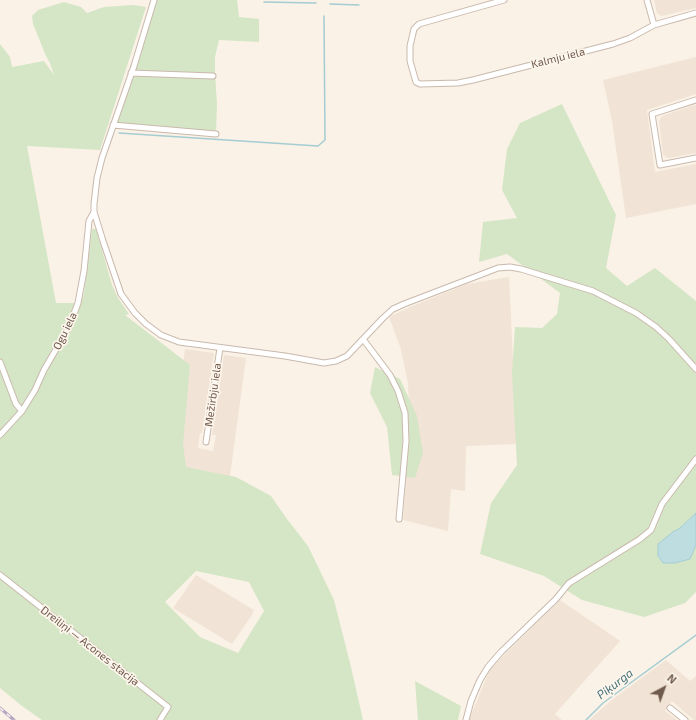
<!DOCTYPE html>
<meta charset="utf-8">
<style>
body{margin:0}
#map{position:relative;width:696px;height:720px;overflow:hidden;background:#faf2e6;font-family:"Exo 2",sans-serif}
canvas{display:block}
.north{position:absolute;left:644px;top:668px;width:40px;height:40px;-webkit-text-stroke:3px #fdf6ec;paint-order:stroke;rotate:41deg;font-size:11px;font-weight:700;line-height:16px;text-align:center;color:#70594d}
.north::after{content:'';display:block;margin:auto;width:14px;height:18px;background:#70594d;clip-path:polygon(50% 0,100% 100%,50% 72%,0 100%)}
</style>
<div id="map">
<canvas width="696" height="720"></canvas>
<div class="north">N</div>
</div>
<script>
const g = document.querySelector('canvas').getContext('2d');
g.lineJoin = 'round';
function paint(path, color) { g.fillStyle = color; g.fill(path, 'evenodd'); }
const shape = rows => new Path2D(rows.map(r => 'M' + r).join(''));
function strokePath(path, color, width, dash) { g.strokeStyle = color; g.lineWidth = width; g.lineCap = dash ? 'butt' : 'round'; g.setLineDash(dash || []); g.stroke(path); }
function drawText(font, color, halo, rows, align = 'center') {
  g.font = font + ' "Exo 2",sans-serif'; g.lineWidth = 3.5; g.setLineDash([]); g.textBaseline = 'middle'; g.strokeStyle = halo; g.fillStyle = color; for (const [text, x, y, turn = 0] of rows) {
    g.save(); g.translate(x, y); g.rotate((+turn || 0) * Math.PI / 180); g.textAlign = isNaN(turn) ? turn : align; if (halo) g.strokeText(text, 0, 0); g.fillText(text, 0, 0); g.restore();
  }
}
paint(shape([
 [654,0,696,0,696,8,661,16,657,13],
 [696,57,696,94,647,110,655,172,696,164,696,204,626,218,612,121,603,80],
 [695,105,696,105,696,153,668,158,663,155,659,121,662,116],
 [509,277,517,444,466,446,465,491,451,489,448,531,403,520,410,422,408,384,401,349,389,317,410,307,467,284],
 [185,349,214,353,202,433,200,433,198,448,213,451,216,435,212,435,224,355,246,358,229,483,174,471,182,372],
 [196,575,254,610,252,615,232,644,173,608],
 [560,600,620,641,555,714,562,720,469,720,490,669],
 [666,660,690,681,696,676,696,720,694,720,672,701,665,711,677,720,589,720,613,699]
]), '#f1e3d5');
paint(shape([
 [155,0,237,0,239,17,259,19,259,42,219,40,215,57,215,74,217,104,216,134,113,125],
 [64,2,81,7,87,13,104,7,133,5,146,7,100,150,27,146,56,303,81,303,84,294,92,229,96,229,112,285,118,298,129,314,125,315,190,365,183,444,186,467,236,477,271,496,287,519,308,546,334,600,351,667,363,720,42,720,22,706,0,688,0,44,10,57,12,67,44,61,54,75,50,63,46,56,33,24,32,16,38,10],
 [196,571,249,582,264,611,238,653,200,637,165,602],
 [562,104,616,215,606,268,627,286,655,268,696,301,696,513,679,529,674,531,658,544,658,557,663,563,675,563,690,559,696,545,696,592,685,603,644,617,582,600,544,576,480,554,491,503,517,465,512,373,515,327,542,328,557,314,560,293,507,254,479,262,483,222,517,218,502,190,507,149,520,123],
 [375,367,400,379,417,416,423,453,415,478,392,475,387,427,370,393],
 [415,681,461,706,458,720,418,720]
]), '#d4e6c6');
const water = shape([
 [696,513,696,545,690,559,675,563,663,563,658,556,658,544,674,531,679,529,696,513]
]);
paint(water, '#bddde1');
strokePath(water, '#a4ccd2', 1);
strokePath(shape([
 [264,2,316,3],
 [330,4,359,5],
 [119,133,318,146,325,140,324,16],
 [586,720,603,703,696,635]
]), '#a4ccd2', 1.5);
const street = shape([
 [154,0,134,66,102,158,97,178,94,204,94,212,103,241,121,294,135,313,146,324,161,335,179,342,285,356,324,363,336,361,347,356,383,318,393,309,404,304,498,268,510,267,521,269,593,291,636,313,656,327,669,339,696,369],
 [504,0,419,24,414,29,410,46,410,61,416,82,420,84,458,83,473,80,613,44,630,38,654,25,696,13],
 [647,0,654,25],
 [131,73,213,76],
 [696,100,652,114,660,165,696,158],
 [113,125,216,134],
 [363,339,390,375,398,391,405,413,406,441,399,519],
 [0,362,16,404,22,411],
 [0,435,22,411,35,390,44,370,69,327,78,303,84,271,89,221,94,212],
 [206,442,220,348],
 [0,575,168,707,160,720],
 [670,708,685,720],
 [466,720,471,701,480,680,488,667,501,652,556,599,569,583,640,539,651,530,662,504,696,459]
]);
strokePath(street, '#cab9ad', 7);
strokePath(street, '#fff', 5);
const rail = shape([
 [0,708,14,720]
]);
strokePath(rail, '#b4a6c2', 3);
strokePath(rail, '#fdf6ec', 1.5, [4.5]);
drawText('11px', '#70594d', '#fdf6ec', [
 ["Kalmju iela",558,58,-14],
 ["Ogu iela",65,331,-64],
 ["Mežirbju iela",213,395,-82],
 ["Dreiliņi — Acones stacija",90,646,38]
]);
drawText('italic 12px', '#47737b', '#fdf6ec', [
 ["Piķurga",615,684,-37]
]);
</script>
